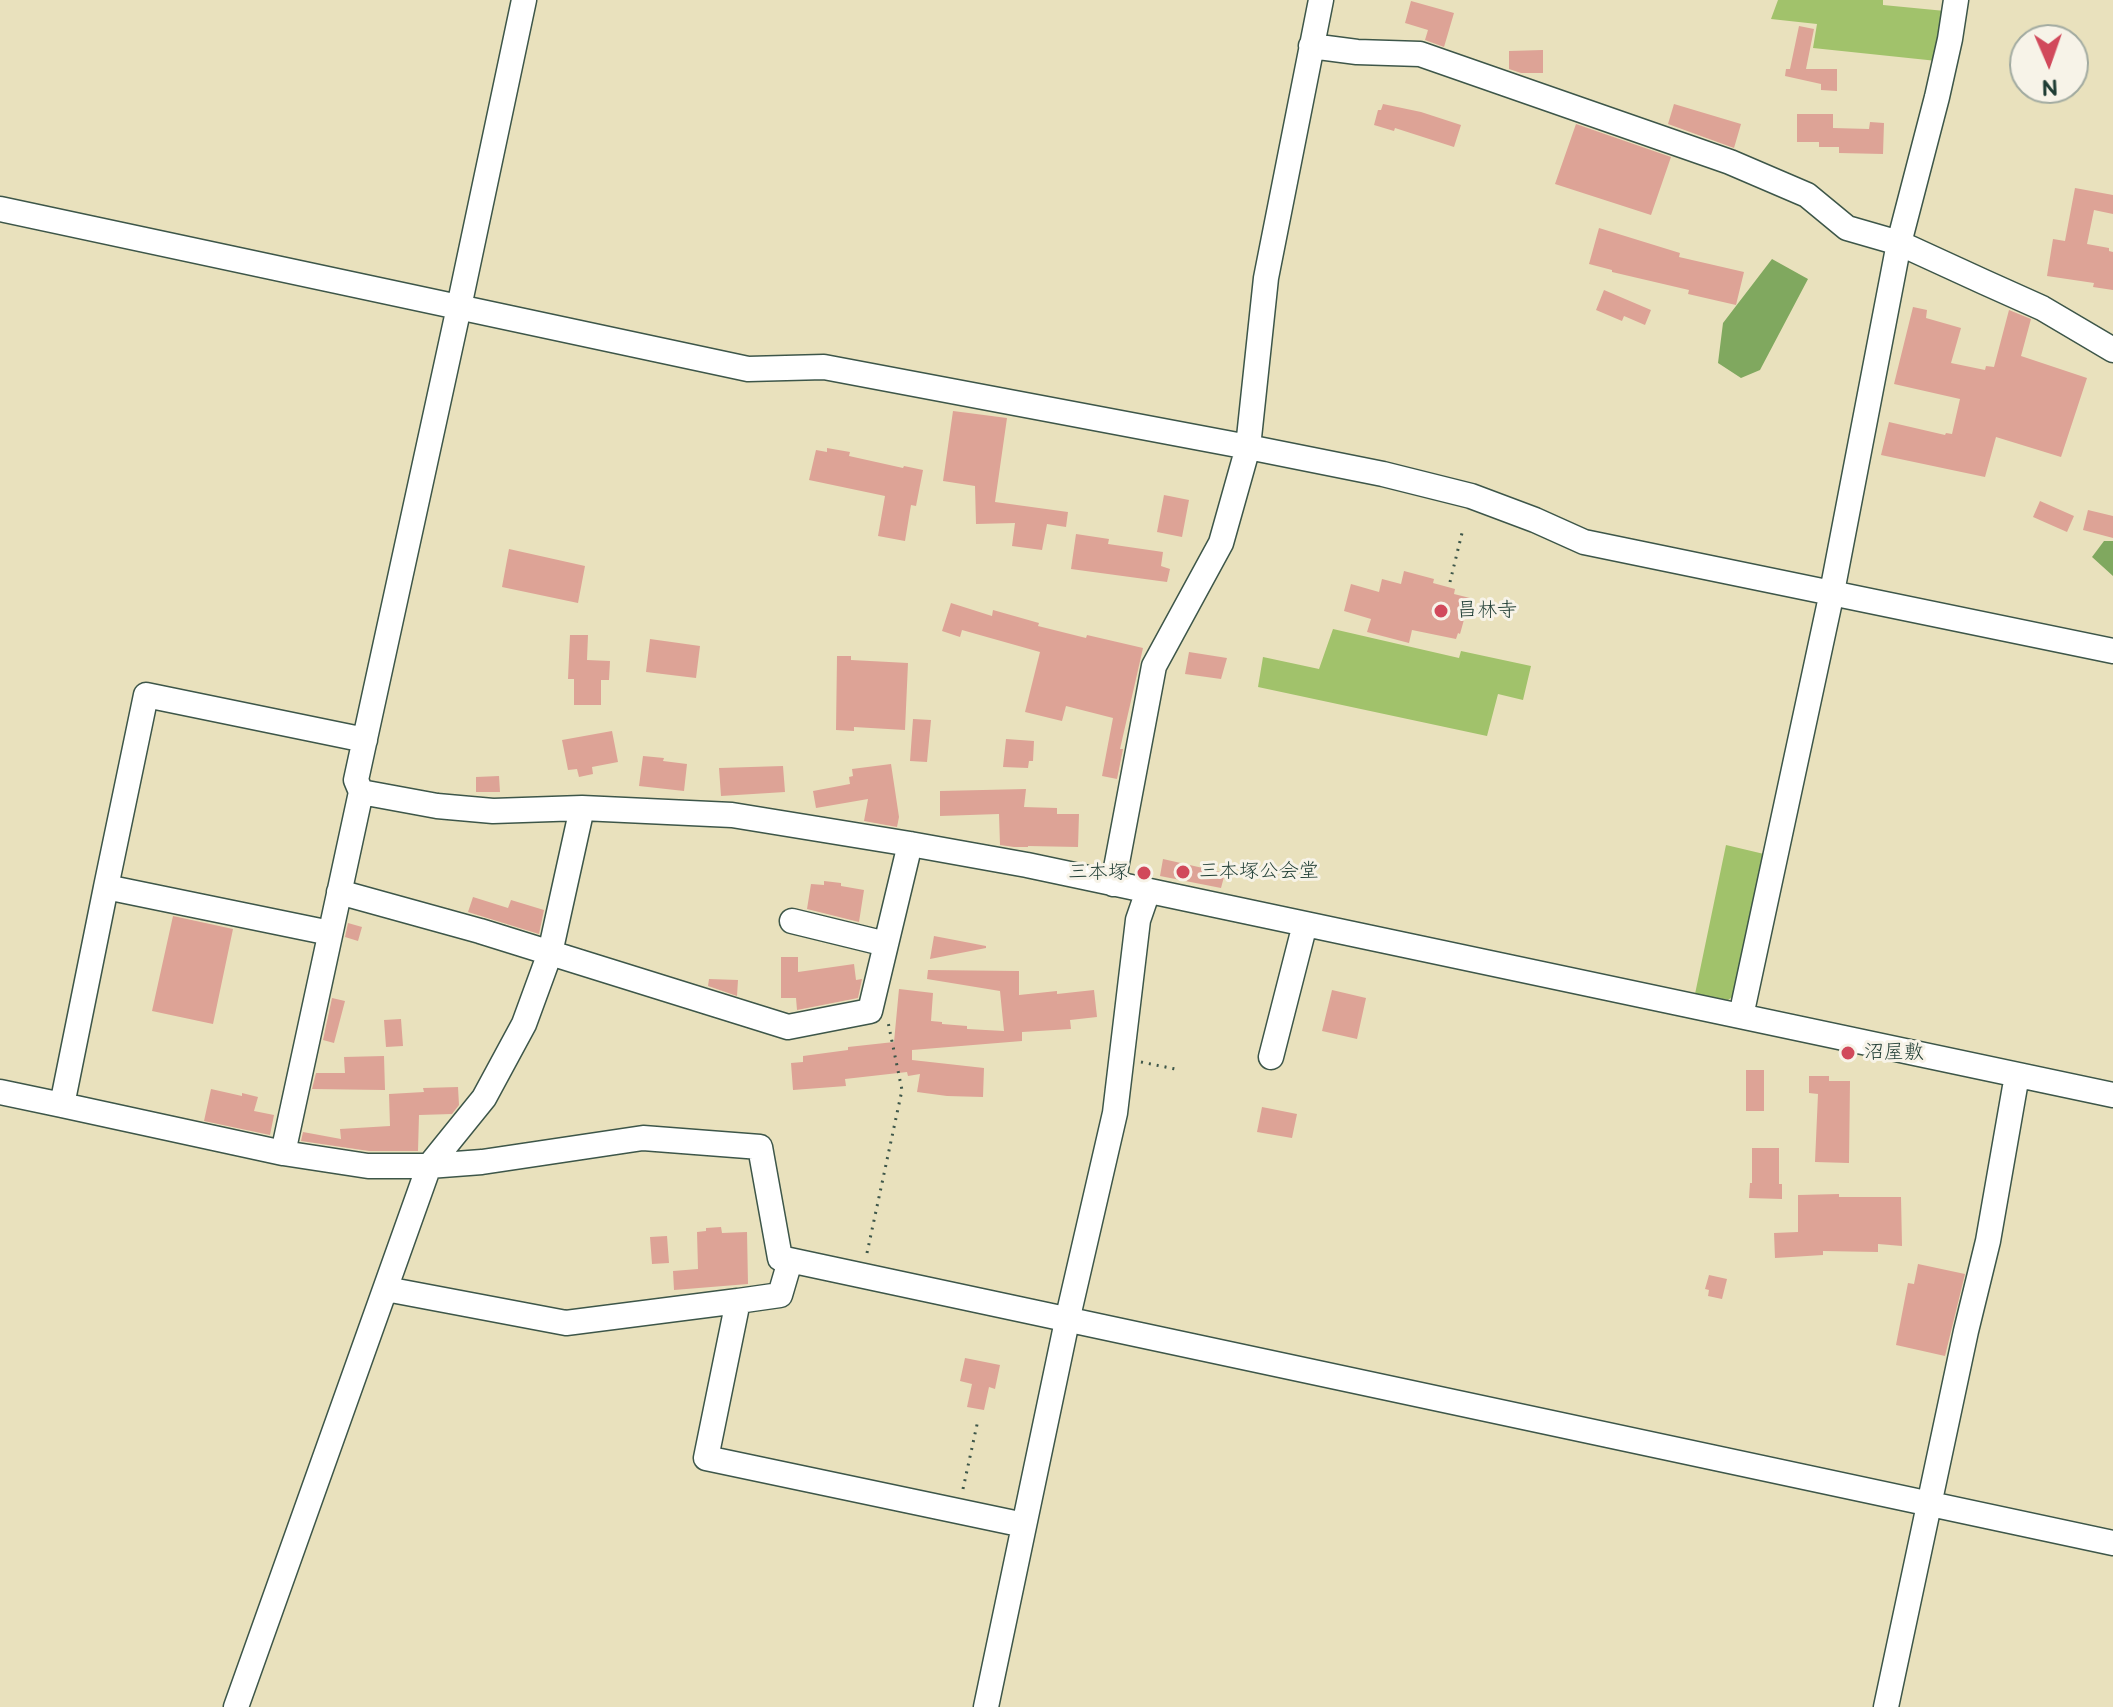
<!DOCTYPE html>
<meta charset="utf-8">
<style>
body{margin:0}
#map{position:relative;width:2113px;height:1707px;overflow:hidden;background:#e9e1bd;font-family:"Balsamiq Sans",sans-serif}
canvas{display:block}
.north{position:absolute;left:2009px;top:24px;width:80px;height:80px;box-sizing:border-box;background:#f7f3e8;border:2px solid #a1aaa0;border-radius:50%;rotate:178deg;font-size:22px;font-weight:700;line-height:32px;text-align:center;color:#1f3d34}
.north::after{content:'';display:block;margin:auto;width:28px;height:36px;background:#d1495b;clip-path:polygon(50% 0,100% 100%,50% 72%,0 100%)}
</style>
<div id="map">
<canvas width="2113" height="1707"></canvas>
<div class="north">N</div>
</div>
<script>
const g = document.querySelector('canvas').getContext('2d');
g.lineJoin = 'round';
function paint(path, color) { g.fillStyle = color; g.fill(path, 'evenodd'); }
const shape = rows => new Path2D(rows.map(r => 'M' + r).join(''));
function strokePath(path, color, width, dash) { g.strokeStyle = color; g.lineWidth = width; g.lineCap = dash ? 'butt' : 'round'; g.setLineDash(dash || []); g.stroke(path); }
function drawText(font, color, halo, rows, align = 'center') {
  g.font = font + ' "Balsamiq Sans","Klee One",sans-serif'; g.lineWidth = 6; g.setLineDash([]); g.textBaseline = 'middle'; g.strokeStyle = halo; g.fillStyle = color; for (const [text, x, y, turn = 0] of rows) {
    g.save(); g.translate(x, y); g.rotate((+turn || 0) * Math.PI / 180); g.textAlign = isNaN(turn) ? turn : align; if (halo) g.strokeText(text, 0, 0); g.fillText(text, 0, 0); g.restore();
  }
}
paint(shape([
 [1778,0,1883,0,1883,5,1945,11,1937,61,1813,48,1817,24,1771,19],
 [1333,629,1459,658,1461,651,1531,666,1523,700,1498,694,1487,736,1258,687,1263,657,1319,669],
 [1726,845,1764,854,1734,996,1728,1000,1695,994]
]), '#a1c26b');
paint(shape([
 [1772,259,1808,279,1760,370,1741,378,1718,363,1723,323],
 [2104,541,2113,541,2113,576,2092,557]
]), '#80a85f');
paint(shape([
 [1411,1,1454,13,1444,47,1425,40,1428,30,1405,23],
 [1799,26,1814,29,1806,69,1837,69,1837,91,1821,90,1821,84,1785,76,1786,69,1790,69],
 [1543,50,1543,73,1521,73,1509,69,1509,51],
 [1383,104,1421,112,1461,125,1454,147,1395,128,1394,131,1374,125,1378,110,1381,110],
 [1674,104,1741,124,1734,148,1668,124],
 [1797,114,1833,114,1833,128,1869,129,1870,122,1884,123,1883,154,1839,153,1839,147,1819,147,1819,142,1797,142],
 [1576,124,1671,157,1651,215,1555,184],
 [2075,188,2113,195,2113,214,2094,210,2087,244,2109,248,2109,251,2113,252,2113,290,2093,287,2094,283,2047,276,2053,239,2065,241],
 [1599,228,1680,253,1679,257,1744,272,1736,305,1688,294,1689,290,1612,272,1612,270,1589,264],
 [1604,290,1651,310,1645,325,1624,316,1622,321,1596,310],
 [1913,307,1927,310,1926,318,1961,328,1951,363,1985,370,1986,366,1994,367,2009,310,2031,319,2021,356,2087,378,2061,457,1996,437,1985,477,1881,455,1889,422,1945,435,1946,433,1952,434,1960,399,1894,384],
 [953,411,1007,418,995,502,1068,512,1066,527,1047,524,1042,550,1012,546,1015,523,976,524,975,486,943,481],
 [827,448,850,452,849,456,903,468,904,466,923,470,916,506,911,505,905,541,878,536,885,496,809,480,816,450,827,452],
 [1164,495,1189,500,1182,537,1157,532],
 [2040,501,2074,516,2067,532,2033,517],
 [2088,510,2113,516,2113,538,2083,530],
 [1076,534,1109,539,1108,544,1163,552,1161,566,1170,569,1167,582,1071,569],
 [509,549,585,566,578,603,502,587],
 [1404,571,1434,579,1433,583,1455,589,1454,594,1470,598,1460,634,1458,633,1456,639,1412,630,1409,643,1367,632,1371,619,1344,611,1351,584,1379,592,1382,579,1401,584],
 [951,603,992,616,993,610,1039,623,1038,626,1086,638,1087,635,1143,648,1120,749,1123,749,1117,779,1102,776,1113,718,1066,706,1062,721,1025,712,1040,652,962,630,960,637,942,631],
 [570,635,588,635,587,660,610,661,609,680,601,680,601,705,574,705,574,679,568,679],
 [650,639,700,646,696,678,646,672],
 [1189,652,1227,658,1221,679,1185,674],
 [837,656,851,656,851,660,908,663,905,730,854,727,854,731,836,730],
 [913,719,931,720,927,762,910,761],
 [612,731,618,762,592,767,593,774,579,777,577,769,568,770,562,740],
 [1006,739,1034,741,1033,761,1029,761,1028,768,1003,767],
 [643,756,664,758,663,761,687,764,684,791,639,786],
 [891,764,899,817,897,827,864,821,868,799,816,808,813,791,850,784,849,777,853,776,852,769],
 [783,766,785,792,721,796,719,768],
 [499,776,500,792,476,792,476,777],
 [1026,789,1024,807,1057,808,1057,814,1079,814,1078,847,1028,846,1028,847,1014,847,1000,845,999,814,940,816,940,791],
 [1163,859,1225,873,1221,888,1160,876],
 [824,881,841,883,841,886,864,890,859,922,807,909,811,884,824,885],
 [473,897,508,908,511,900,544,910,539,934,468,912],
 [173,916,233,929,213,1024,152,1011],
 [348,923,362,927,358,941,345,937],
 [934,936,986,946,986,948,930,959],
 [781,957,798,957,798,972,854,964,856,980,862,979,858,998,797,1010,796,998,781,998],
 [928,970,1019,971,1019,995,1057,991,1057,994,1094,990,1097,1017,1070,1020,1071,1029,1022,1032,1022,1041,912,1050,912,1060,984,1068,983,1097,947,1096,917,1092,920,1074,908,1076,907,1072,845,1079,846,1086,793,1090,791,1063,803,1062,803,1056,848,1050,848,1047,894,1042,899,989,933,993,931,1021,942,1022,942,1024,967,1026,967,1029,1004,1031,1000,991,927,979],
 [709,979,738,980,737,996,708,986],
 [1332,990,1366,998,1357,1039,1322,1031],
 [332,998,345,1001,334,1043,323,1040],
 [401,1019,403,1046,386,1047,384,1020],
 [384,1056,385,1090,312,1089,316,1073,345,1073,344,1057],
 [1746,1070,1764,1070,1764,1111,1746,1111],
 [1809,1076,1829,1076,1829,1081,1850,1081,1849,1163,1815,1162,1818,1094,1809,1093],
 [458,1087,459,1105,452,1114,419,1115,418,1151,369,1151,301,1141,303,1132,341,1139,340,1129,390,1126,389,1094,424,1092,423,1088],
 [211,1089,242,1096,242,1093,258,1097,254,1111,274,1115,270,1135,204,1121],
 [1262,1107,1297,1114,1292,1138,1257,1132],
 [1752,1148,1779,1148,1779,1184,1782,1184,1782,1199,1749,1198,1750,1183,1752,1183],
 [1839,1194,1839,1197,1901,1197,1902,1246,1878,1244,1878,1252,1823,1251,1823,1255,1775,1258,1774,1233,1798,1232,1798,1195],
 [721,1227,722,1233,747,1232,748,1284,674,1290,673,1271,698,1269,697,1232,706,1231,706,1228],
 [667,1236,669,1263,652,1264,650,1237],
 [1918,1264,1965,1274,1945,1356,1896,1345,1908,1283,1914,1284],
 [1709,1275,1727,1279,1722,1299,1708,1296,1709,1290,1705,1289],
 [965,1358,1000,1365,995,1389,989,1387,984,1410,967,1407,972,1384,960,1381]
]), '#dda396');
const minor = shape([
 [524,0,459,307,356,780,361,792,283,1153,368,1166,429,1166,482,1162,643,1138,760,1147,780,1258,2113,1543],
 [1311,46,1357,52,1420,54,1730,162,1807,195,1847,228,1899,243,1984,282,2042,308,2113,350],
 [0,209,748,369,824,367,1248,447,1383,474,1471,496,1535,520,1584,542,2113,651],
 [361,792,437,806,493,811,582,808],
 [1113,884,1154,666,1221,543,1248,447,1266,278,1321,0],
 [106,887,146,695,365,740],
 [339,892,480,931,788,1027,870,1011,910,844],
 [792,921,886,944],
 [1741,1016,1832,592,1899,243,1937,97,1950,39,1956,0],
 [1271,1057,1305,924],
 [0,1092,62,1105,106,887,330,933],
 [62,1105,283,1153],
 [386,1289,566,1323,738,1301,706,1458,1024,1525],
 [738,1301,780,1295,790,1261],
 [236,1707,429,1166,484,1098,524,1024,550,953,582,808,732,815,910,844,1027,865,2113,1095],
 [986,1707,1067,1321,1115,1113,1138,920,1148,891],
 [1886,1707,1966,1331,1988,1241,2017,1075]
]);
strokePath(minor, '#3d5649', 27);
strokePath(shape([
 [1450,582,1463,529],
 [1141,1062,1180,1070],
 [867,1253,902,1090,888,1022],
 [963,1489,978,1420]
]), '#3d5649', 3, [2, 6]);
strokePath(minor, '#fff', 24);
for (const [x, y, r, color] of [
 [1441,611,8,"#d1495b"],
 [1183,872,8,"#d1495b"],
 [1144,873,8,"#d1495b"],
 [1848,1053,8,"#d1495b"]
]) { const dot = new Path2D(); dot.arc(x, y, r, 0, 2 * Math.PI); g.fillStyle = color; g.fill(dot); strokePath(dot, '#f7f3e8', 3); }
drawText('20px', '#1f3d34', '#f7f3e8', [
 ["昌林寺",1457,611],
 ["三本塚公会堂",1199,872],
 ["三本塚",1128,873,"right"],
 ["沼屋敷",1864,1053]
], 'left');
</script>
